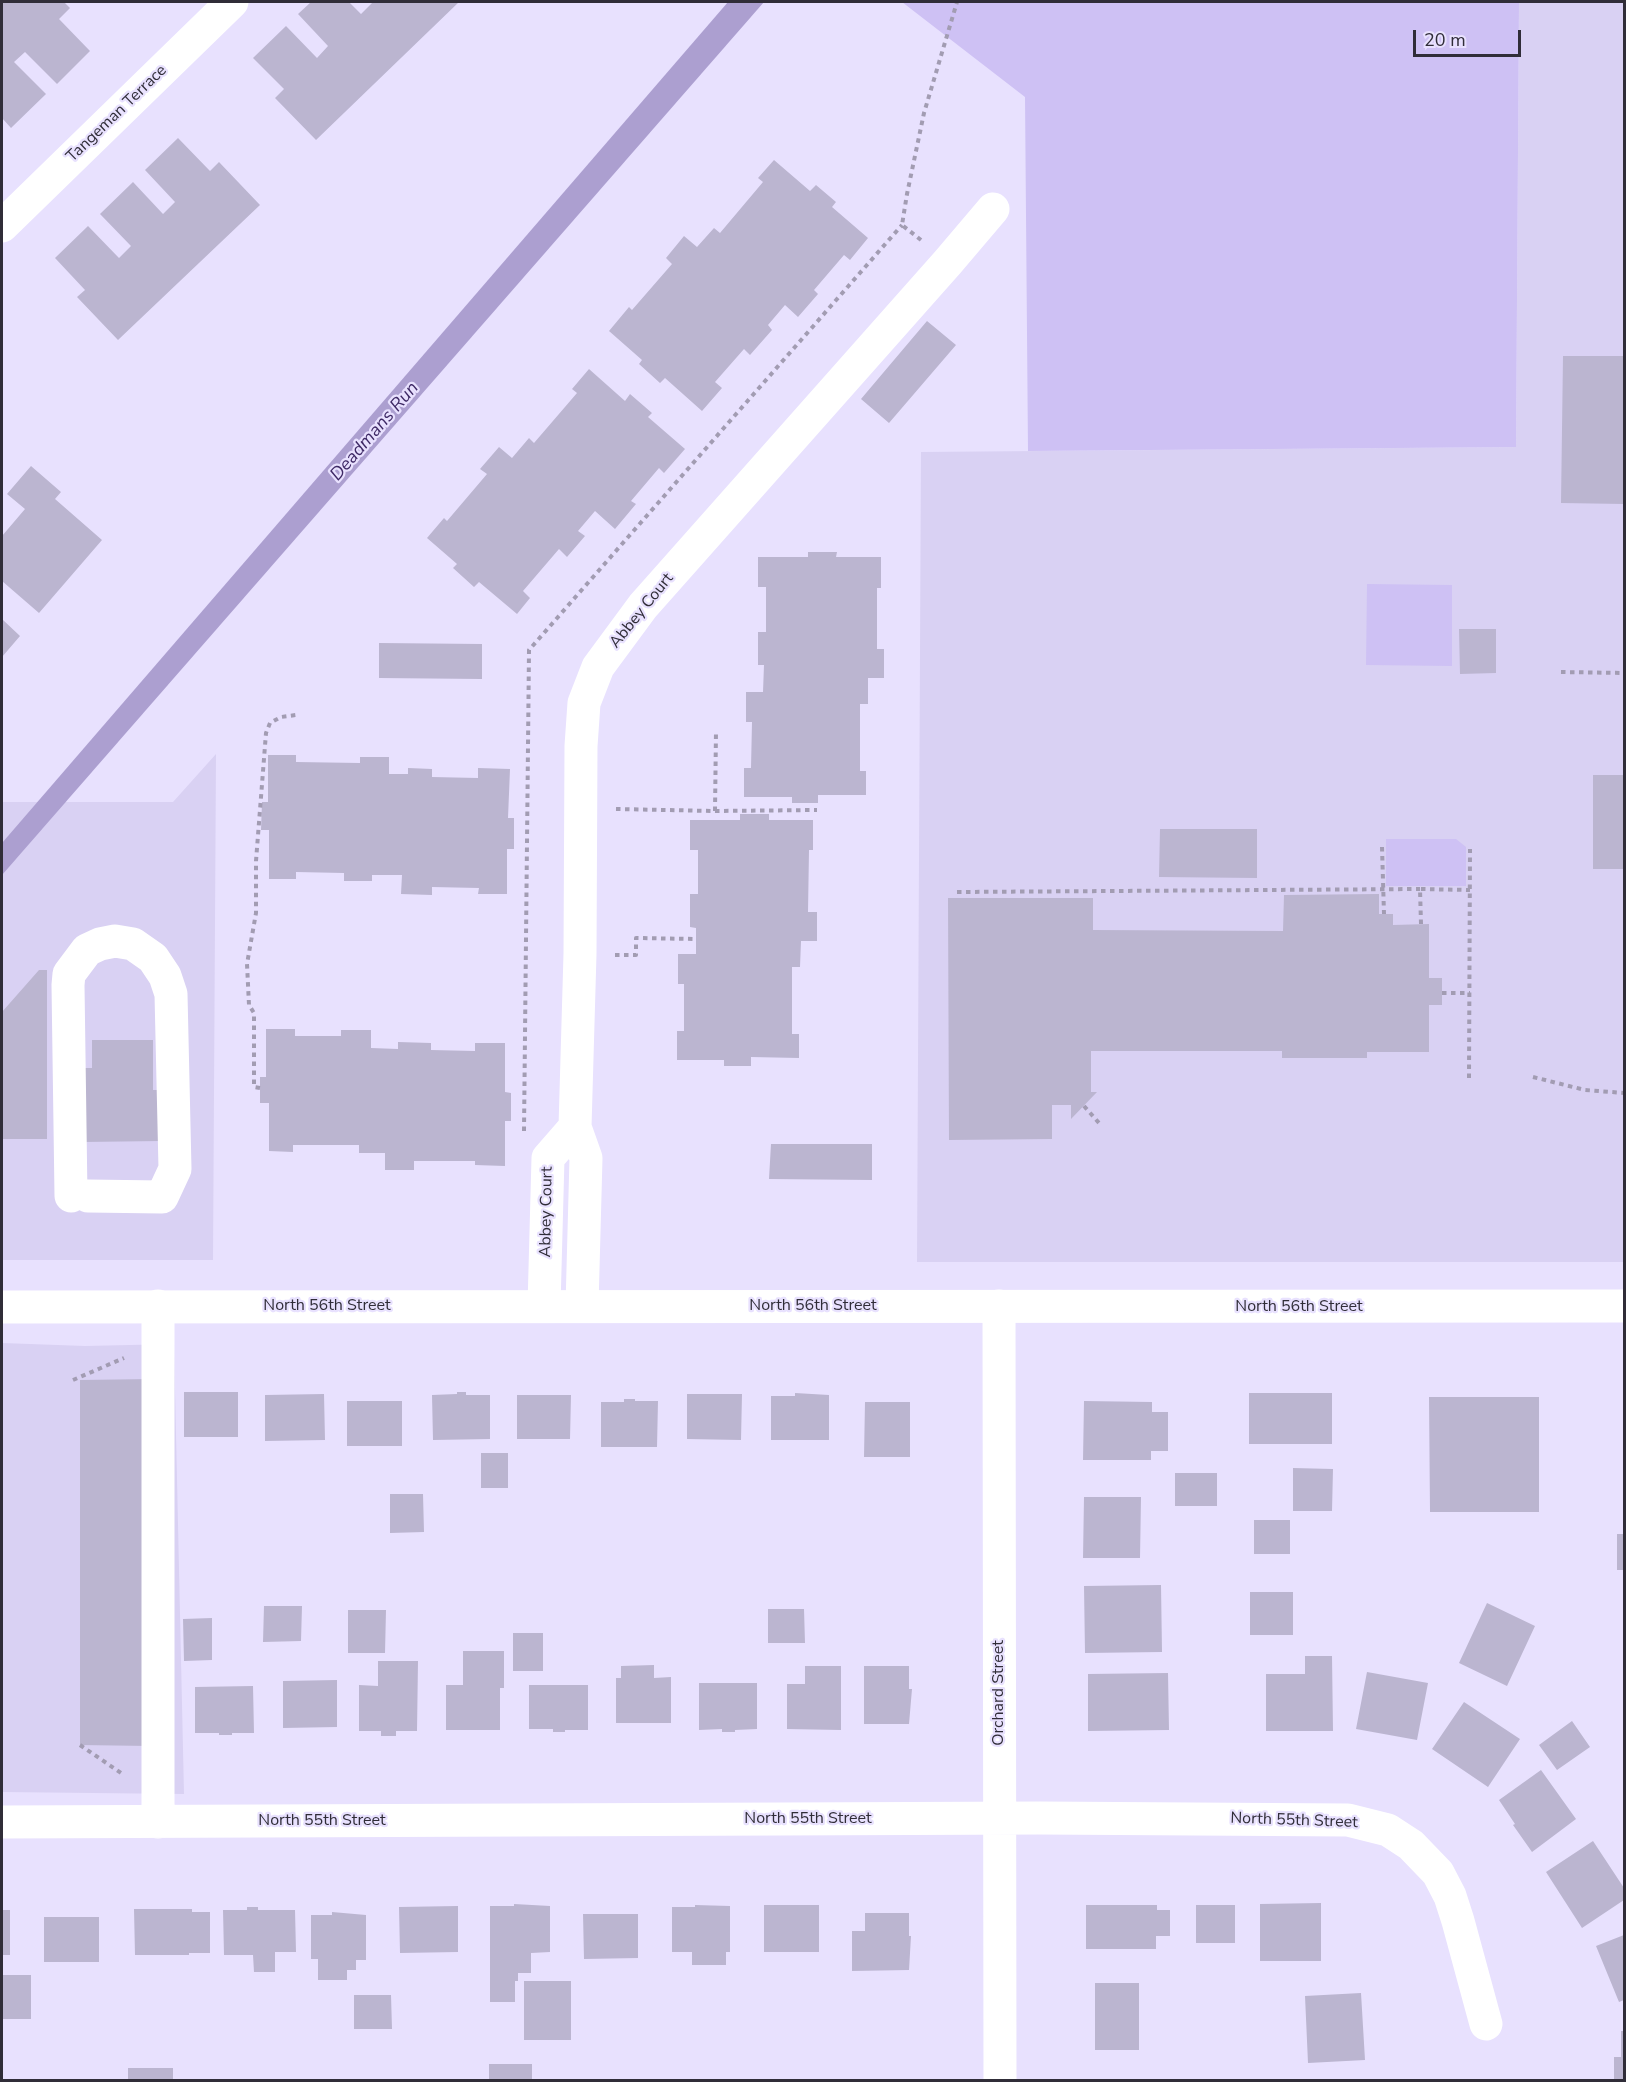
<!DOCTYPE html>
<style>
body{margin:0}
#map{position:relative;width:1626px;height:2082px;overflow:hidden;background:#e8e1fe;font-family:"Nunito Sans",sans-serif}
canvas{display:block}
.frame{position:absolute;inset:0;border:3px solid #302d38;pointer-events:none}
.scale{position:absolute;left:1413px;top:30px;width:108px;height:27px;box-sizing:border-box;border:3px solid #302d38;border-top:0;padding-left:8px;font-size:18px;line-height:21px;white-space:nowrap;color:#302d38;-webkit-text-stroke:4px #e8e1fe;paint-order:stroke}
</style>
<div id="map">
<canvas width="1626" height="2082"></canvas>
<div class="frame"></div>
<div class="scale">20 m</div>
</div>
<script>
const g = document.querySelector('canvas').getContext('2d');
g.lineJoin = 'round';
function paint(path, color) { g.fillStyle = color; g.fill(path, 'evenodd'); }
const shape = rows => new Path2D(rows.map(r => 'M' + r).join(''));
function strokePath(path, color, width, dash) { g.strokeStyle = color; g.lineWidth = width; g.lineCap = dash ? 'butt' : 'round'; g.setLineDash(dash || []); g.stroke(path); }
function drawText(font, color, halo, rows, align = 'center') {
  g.font = font + ' "Nunito Sans",sans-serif'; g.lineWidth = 4.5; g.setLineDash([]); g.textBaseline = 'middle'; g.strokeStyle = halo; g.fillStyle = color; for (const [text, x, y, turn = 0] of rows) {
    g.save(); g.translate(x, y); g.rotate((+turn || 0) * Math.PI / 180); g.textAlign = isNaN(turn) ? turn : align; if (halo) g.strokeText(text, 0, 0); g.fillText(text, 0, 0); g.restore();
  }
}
paint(shape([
 [1519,2,1624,2,1624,1262,917,1262,921,452,1516,447],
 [216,754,213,1260,2,1260,2,802,173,802],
 [2,1343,85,1346,174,1344,184,1794,2,1792]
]), '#d9d1f3');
paint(shape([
 [902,2,1519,2,1516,447,1028,451,1025,97],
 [1367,584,1452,585,1452,666,1366,665],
 [1386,839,1456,839,1466,847,1466,886,1386,886]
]), '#cec1f4');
paint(shape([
 [728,2,764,2,2,875,2,843]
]), '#ac9fd0');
paint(shape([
 [2,2,64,2,70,8,59,19,90,51,57,84,25,52,14,62,46,94,11,128,2,118],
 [311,2,349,2,361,14,372,3,370,2,459,2,316,140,275,98,284,89,253,58,286,26,317,58,328,46,298,14],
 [178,138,210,171,219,162,260,205,118,340,77,297,85,290,55,258,88,226,119,258,131,246,100,214,133,182,163,214,175,202,145,170],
 [774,160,810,191,816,185,836,202,832,207,868,238,850,260,844,255,814,290,818,294,798,317,785,305,768,325,772,330,750,355,744,349,715,382,722,388,702,411,665,378,660,383,639,364,642,360,609,331,629,307,632,310,672,264,666,258,684,236,697,247,714,228,720,233,763,182,758,178],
 [927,321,956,345,889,423,861,399],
 [1563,356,1624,356,1624,504,1561,503],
 [589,369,625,401,630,394,652,413,648,417,685,449,664,473,659,468,631,501,636,504,615,529,595,511,578,531,585,536,567,557,559,549,523,591,530,598,517,614,479,582,474,587,453,568,457,564,427,538,444,518,447,521,487,474,480,469,499,447,512,458,529,438,534,443,577,393,572,389],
 [31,466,61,492,55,499,102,540,39,613,2,581,2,536,25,509,7,494],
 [808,552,837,552,836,557,881,557,881,588,877,588,877,649,884,649,884,678,868,678,868,704,860,704,860,771,866,771,866,795,818,795,818,803,792,803,792,797,744,797,744,768,751,768,752,722,746,722,746,692,763,692,764,665,758,665,758,632,766,632,766,587,758,587,758,557,808,557],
 [2,619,20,636,2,657],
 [1459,629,1496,629,1496,673,1460,674],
 [379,643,482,644,482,679,379,678],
 [268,755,296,755,296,762,360,763,360,757,389,757,389,774,408,774,408,768,432,769,432,777,478,778,478,768,510,769,508,818,514,818,514,849,507,849,507,894,478,894,479,888,432,887,432,895,401,894,402,875,372,875,372,881,344,881,344,873,296,872,296,879,269,879,269,830,261,830,262,802,268,802],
 [1593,775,1624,775,1624,869,1593,869],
 [740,814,769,814,769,820,813,820,813,850,809,850,808,912,817,912,817,941,801,941,800,967,792,967,792,1034,799,1034,799,1058,751,1057,751,1066,724,1066,724,1060,677,1060,677,1031,684,1031,684,984,678,984,678,954,696,954,696,928,690,927,690,894,698,894,698,850,690,850,690,820,740,820],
 [1160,829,1257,829,1257,878,1159,877],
 [1379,894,1379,914,1393,914,1393,925,1429,924,1429,978,1442,978,1442,1005,1429,1005,1429,1052,1367,1052,1367,1058,1282,1058,1282,1051,1091,1051,1091,1092,1097,1092,1071,1119,1071,1105,1052,1105,1052,1139,949,1140,948,898,1093,898,1093,930,1283,931,1284,895],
 [39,970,47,970,47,1139,2,1139,2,1012],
 [266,1029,295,1029,295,1036,341,1036,341,1030,371,1030,371,1048,398,1049,398,1042,431,1043,431,1050,475,1051,475,1043,505,1043,505,1092,511,1093,511,1121,505,1121,505,1166,475,1165,475,1161,414,1161,414,1170,385,1170,385,1153,359,1153,359,1145,293,1145,293,1152,269,1151,269,1103,260,1103,260,1077,266,1077],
 [92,1040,153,1040,153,1090,165,1090,161,1141,83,1142,83,1068,92,1068],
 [771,1144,872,1144,872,1180,769,1179],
 [153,1379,150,1746,80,1745,80,1380],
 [184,1392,238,1392,238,1437,184,1437],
 [457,1392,466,1392,466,1395,490,1395,490,1439,433,1440,432,1395,457,1394],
 [795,1393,829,1395,829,1440,771,1440,771,1396,795,1396],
 [1249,1393,1332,1393,1332,1444,1249,1444],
 [324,1394,325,1440,265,1441,265,1395],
 [687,1394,742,1394,741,1440,687,1439],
 [517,1395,571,1395,570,1439,517,1439],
 [1429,1397,1539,1397,1539,1512,1430,1512],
 [624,1399,635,1399,635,1401,658,1401,657,1447,601,1447,601,1402,624,1402],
 [347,1401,402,1401,402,1446,347,1446],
 [1084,1401,1152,1402,1152,1412,1168,1412,1168,1451,1151,1451,1151,1460,1083,1460],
 [865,1402,910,1402,910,1457,864,1457],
 [481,1453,508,1453,508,1488,481,1488],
 [1293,1468,1333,1469,1332,1511,1293,1511],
 [1175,1473,1217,1473,1217,1506,1175,1506],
 [390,1494,423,1494,424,1532,390,1533],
 [1084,1497,1141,1497,1140,1558,1083,1558],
 [1254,1520,1290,1520,1290,1554,1254,1554],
 [1617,1534,1624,1534,1624,1570,1617,1570],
 [1161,1585,1162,1652,1085,1653,1084,1586],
 [1250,1592,1293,1592,1293,1635,1250,1635],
 [1487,1603,1535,1626,1507,1686,1459,1663],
 [264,1606,302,1606,301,1641,263,1642],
 [768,1609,804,1609,805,1643,768,1643],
 [348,1610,386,1610,385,1653,348,1653],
 [212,1618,212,1660,184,1661,183,1619],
 [513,1633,543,1633,543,1671,513,1671],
 [463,1651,504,1651,504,1688,500,1688,500,1730,446,1730,446,1685,463,1685],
 [1305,1656,1332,1656,1333,1731,1266,1731,1266,1674,1305,1674],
 [378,1661,418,1661,417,1731,396,1731,396,1736,381,1736,381,1731,359,1731,359,1685,378,1686],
 [654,1665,654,1678,671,1677,671,1723,616,1723,616,1678,621,1678,621,1666],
 [805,1666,841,1666,841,1730,787,1729,787,1684,805,1684],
 [864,1666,909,1666,909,1689,912,1689,909,1724,864,1724],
 [1367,1672,1428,1683,1417,1740,1356,1729],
 [1168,1673,1169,1730,1088,1731,1088,1674],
 [337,1680,337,1727,283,1728,283,1681],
 [699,1683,757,1683,757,1729,735,1730,735,1732,722,1732,722,1729,699,1730],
 [529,1685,588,1685,588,1730,565,1730,565,1732,553,1732,553,1729,529,1729],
 [253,1686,254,1733,232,1733,232,1735,219,1735,219,1733,195,1733,195,1687],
 [1464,1702,1520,1739,1488,1787,1432,1749],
 [1572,1721,1590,1747,1557,1770,1539,1745],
 [1541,1770,1576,1819,1532,1852,1513,1825,1515,1824,1499,1800],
 [1593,1841,1624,1888,1624,1900,1582,1928,1546,1872],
 [1321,1903,1321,1961,1260,1961,1260,1904],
 [514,1904,550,1906,550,1952,531,1953,531,1973,518,1973,518,1981,515,1981,515,2002,490,2002,490,1906,514,1906],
 [695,1905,730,1906,730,1952,726,1952,726,1965,692,1965,692,1952,672,1952,672,1907,695,1907],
 [764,1905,819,1905,819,1952,764,1952],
 [1086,1905,1157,1905,1157,1910,1170,1910,1170,1936,1156,1936,1156,1949,1086,1949],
 [1196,1905,1235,1905,1235,1943,1196,1943],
 [458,1906,458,1952,400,1953,399,1907],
 [247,1907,258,1907,258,1910,295,1910,296,1952,275,1952,275,1972,254,1972,253,1955,224,1955,223,1910,247,1910],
 [134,1909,192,1909,192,1912,210,1912,210,1953,189,1953,189,1955,135,1955],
 [2,1910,10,1910,10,1955,2,1955],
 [332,1912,366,1915,366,1960,356,1960,356,1970,347,1970,347,1980,318,1980,318,1959,311,1959,311,1915,332,1915],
 [865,1913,909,1913,909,1936,911,1936,909,1970,852,1971,852,1931,865,1931],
 [583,1914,638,1914,638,1958,584,1959],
 [44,1917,99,1917,99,1962,44,1962],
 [1624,1935,1624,2000,1619,2002,1596,1946],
 [2,1975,31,1975,31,2019,2,2019],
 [524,1981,571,1981,571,2040,524,2040],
 [1095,1983,1139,1983,1139,2050,1095,2050],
 [1361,1993,1365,2060,1308,2063,1305,1996],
 [354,1995,391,1995,392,2029,354,2029],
 [1621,2031,1624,2031,1624,2080,1614,2079,1614,2057,1621,2057],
 [489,2064,532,2064,532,2080,489,2080],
 [128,2068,173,2068,173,2080,128,2080]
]), '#bbb5d0');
strokePath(shape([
 [921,240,902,225,907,194,924,113,957,2],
 [1561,672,1624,673],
 [616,809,715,811,716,731],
 [715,811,817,810],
 [1382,847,1384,914],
 [957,892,1420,889],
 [1421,924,1420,889,1470,890],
 [615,955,636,955,636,938,696,939],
 [1442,993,1470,993],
 [1533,1077,1585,1090,1624,1093],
 [1469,1078,1470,849],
 [260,1088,254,1087,254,1013,249,1005,247,964,256,913,256,861,266,733,270,723,281,717,296,715],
 [1084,1106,1099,1123],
 [524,1131,529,650,902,225],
 [73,1380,124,1358],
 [80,1745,124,1775]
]), '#a29cb2', 4, [4.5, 4.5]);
strokePath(shape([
 [2,226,232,2],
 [71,1196,68,985,69,974,87,950,100,944,115,941,133,944,153,958,165,976,171,994,175,1169,162,1197,88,1196],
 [158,1306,158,1822],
 [544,1306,548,1158,575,1127],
 [582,1306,586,1158,575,1127,580,954,581,746,584,703,598,667,643,606,948,262,993,209],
 [999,1306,1000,2080],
 [2,1822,1040,1818,1348,1820,1388,1830,1411,1845,1438,1873,1450,1896,1458,1921,1486,2024]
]), '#fff', 33);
strokePath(shape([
 [2,1307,1624,1306]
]), '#fff', 33);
drawText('16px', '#302d38', '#e8e1fe', [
 ["Tangeman Terrace",117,114,-44],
 ["Abbey Court",642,611,-51],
 ["Abbey Court",547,1212,-89],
 ["North 56th Street",327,1306],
 ["North 56th Street",813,1306],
 ["North 56th Street",1299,1307],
 ["Orchard Street",999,1693,-90],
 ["North 55th Street",808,1819],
 ["North 55th Street",322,1821],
 ["North 55th Street",1294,1821,2]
]);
drawText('italic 18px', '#3e2965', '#e8e1fe', [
 ["Deadmans Run",375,432,-49]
]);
</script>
